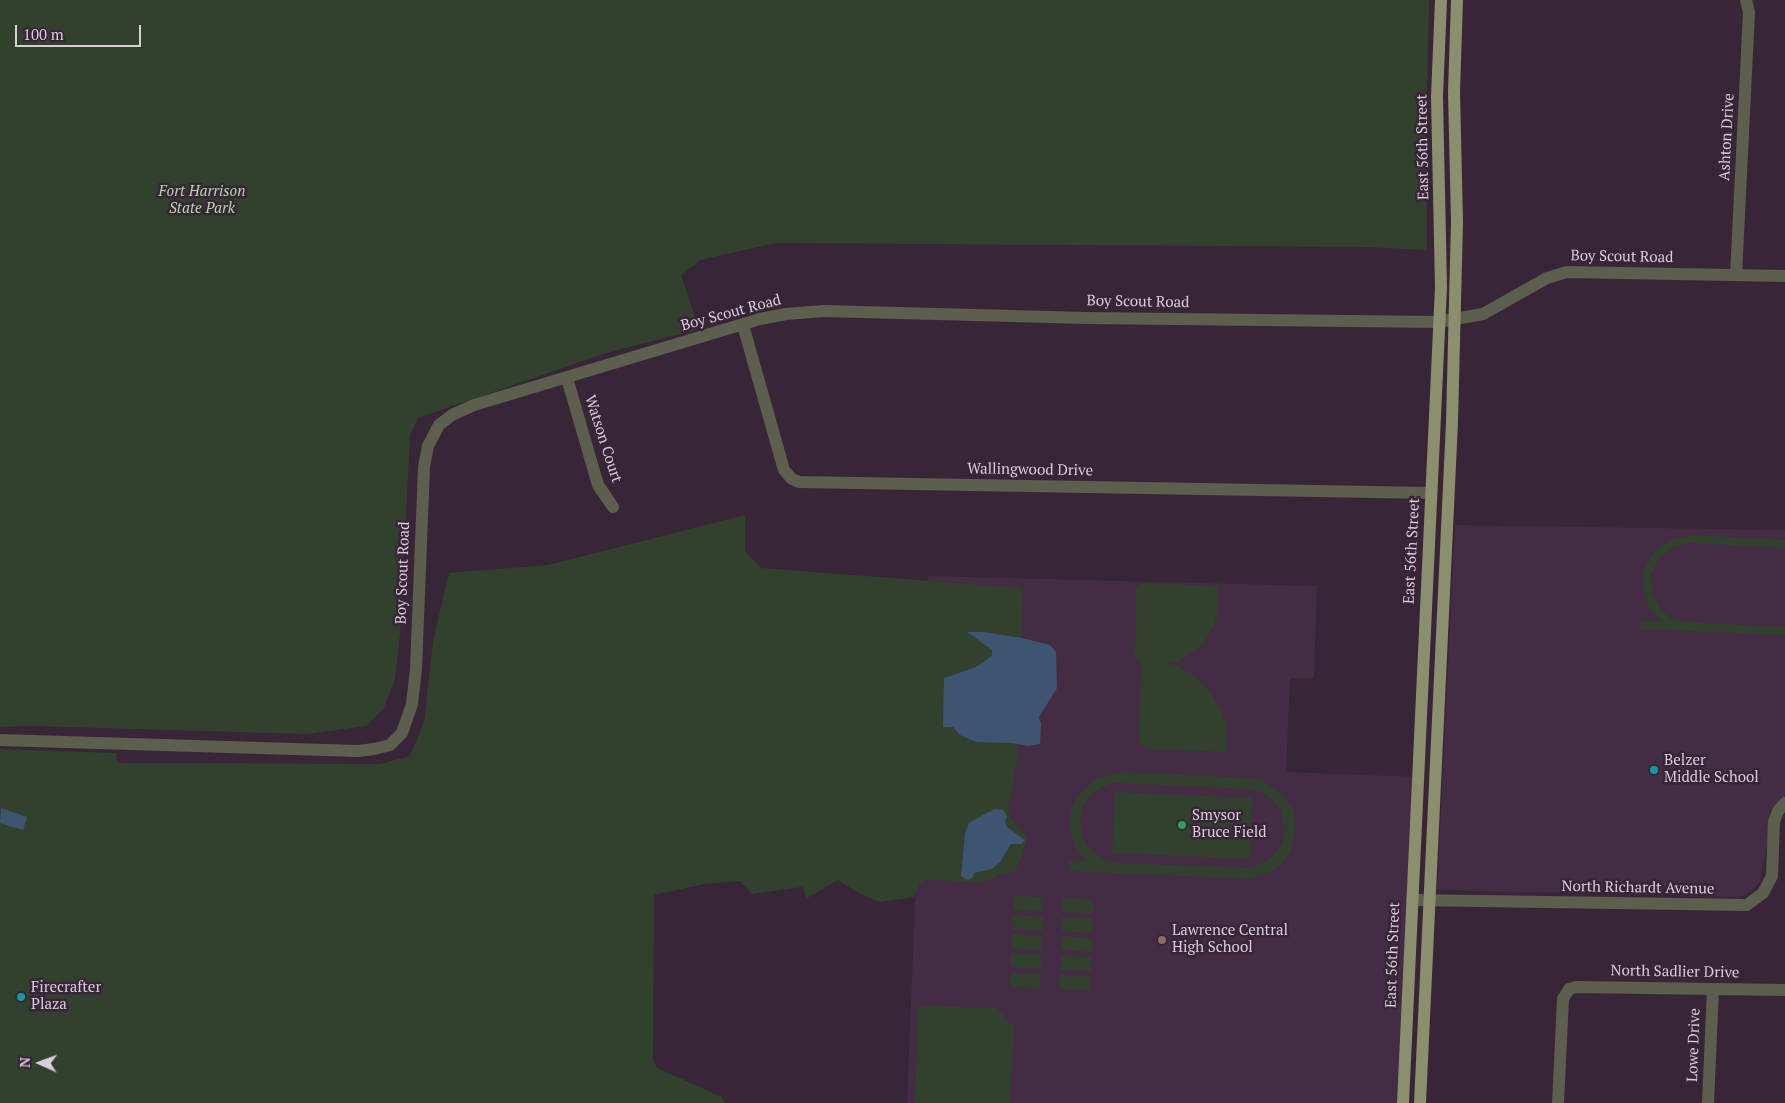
<!DOCTYPE html>
<style>
body{margin:0}
#map{position:relative;width:1785px;height:1103px;overflow:hidden;background:#382538;font-family:"PT Serif",serif}
canvas{display:block}
.north{position:absolute;left:15px;top:1038px;width:50px;height:50px;-webkit-text-stroke:4px #382538;paint-order:stroke;rotate:272deg;font-size:14px;font-weight:700;line-height:20px;text-align:center;color:#d9cdd9}
.north::after{content:'';display:block;margin:auto;width:18px;height:22px;background:#d9cdd9;clip-path:polygon(50% 0,100% 100%,50% 72%,0 100%)}
.scale{position:absolute;left:15px;top:25px;width:126px;height:22px;box-sizing:border-box;border:2px solid #d9cdd9;border-top:0;padding-left:6px;font-size:15px;line-height:18px;white-space:nowrap;color:#d9cdd9;-webkit-text-stroke:4px #382538;paint-order:stroke}
</style>
<div id="map">
<canvas width="1785" height="1103"></canvas>
<div class="north">N</div>
<div class="scale">100 m</div>
</div>
<script>
const g = document.querySelector('canvas').getContext('2d');
g.lineJoin = 'round';
function paint(path, color) { g.fillStyle = color; g.fill(path, 'evenodd'); }
const shape = rows => new Path2D(rows.map(r => 'M' + r).join(''));
function strokePath(path, color, width, dash) { g.strokeStyle = color; g.lineWidth = width; g.lineCap = dash ? 'butt' : 'round'; g.setLineDash(dash || []); g.stroke(path); }
function drawText(font, color, halo, rows, align = 'center') {
  g.font = font + ' "PT Serif",serif'; g.lineWidth = 5; g.setLineDash([]); g.textBaseline = 'middle'; g.strokeStyle = halo; g.fillStyle = color; for (const [text, x, y, turn = 0] of rows) {
    g.save(); g.translate(x, y); g.rotate((+turn || 0) * Math.PI / 180); g.textAlign = isNaN(turn) ? turn : align; if (halo) g.strokeText(text, 0, 0); g.fillText(text, 0, 0); g.restore();
  }
}
paint(shape([
 [1455,525,1785,530,1785,799,1772,820,1760,881,1753,890,1741,897,1437,890],
 [928,576,1317,586,1314,678,1290,678,1286,772,1418,777,1403,1103,907,1103]
]), '#442c44');
paint(shape([
 [0,0,1429,0,1426,133,1427,250,1367,247,776,243,700,260,681,275,699,329,606,353,418,418,410,435,400,634,395,679,384,708,367,726,306,734,33,726,0,727],
 [745,515,745,551,761,568,1023,588,1018,757,1008,808,1010,817,1027,837,1023,854,1015,872,999,875,983,882,927,880,919,884,914,897,880,902,860,894,838,880,807,898,802,887,752,894,740,881,704,884,654,895,653,1060,657,1068,722,1097,725,1103,0,1103,0,749,116,753,117,763,380,764,410,756,424,722,433,641,449,573,548,565],
 [1692,535,1785,540,1785,548,1691,543,1674,547,1659,558,1651,575,1652,594,1661,610,1670,618,1682,622,1785,627,1785,635,1640,629,1641,621,1661,621,1650,609,1644,596,1643,573,1649,559,1658,548,1670,540],
 [1142,583,1218,586,1218,609,1214,625,1204,643,1178,662,1162,662,1178,666,1194,675,1209,691,1220,708,1227,729,1227,752,1145,749,1139,741,1141,661,1135,661,1136,588],
 [1121,772,1249,778,1264,781,1283,795,1292,808,1296,823,1292,847,1285,860,1273,871,1250,879,1069,871,1069,860,1086,861,1075,846,1070,830,1070,812,1077,796,1096,778],
 [1113,783,1248,789,1261,792,1273,800,1281,811,1285,831,1282,844,1269,860,1250,868,1118,863,1105,860,1088,847,1082,835,1080,822,1082,808,1090,796,1100,788],
 [1115,792,1252,798,1250,859,1112,853],
 [1014,896,1044,897,1043,911,1013,910],
 [1063,898,1093,900,1093,914,1063,912],
 [1013,915,1043,917,1042,931,1012,929],
 [1062,917,1093,919,1092,933,1062,931],
 [1012,934,1042,936,1042,950,1011,948],
 [1062,936,1092,938,1092,952,1061,950],
 [1011,953,1041,955,1041,969,1011,967],
 [1061,956,1091,957,1091,971,1061,970],
 [1010,973,1040,974,1040,988,1010,987],
 [1060,975,1090,976,1089,990,1059,989],
 [918,1006,997,1008,1014,1027,1010,1103,915,1103]
]), '#31412e');
paint(shape([
 [967,632,984,632,1022,638,1050,645,1056,652,1057,688,1039,717,1041,724,1040,744,1028,746,1013,743,976,742,960,735,953,727,943,727,944,678,976,667,992,656,992,650],
 [1,808,27,817,23,830,0,823],
 [994,809,1003,810,1007,816,1005,821,1007,827,1025,840,1022,844,1011,844,1000,862,992,869,974,873,972,878,968,880,961,876,965,833,969,823]
]), '#3e5572');
strokePath(shape([
 [1736,275,1749,12,1746,0],
 [743,325,784,470,792,479,799,482,1431,493],
 [567,378,598,485,613,507],
 [0,740,358,751,374,749,390,745,402,733,412,704,416,669,424,467,428,446,439,425,452,415,474,405,760,319,786,314,824,311,1087,318,1438,322,1483,314,1547,278,1567,272,1785,276],
 [1412,900,1747,905,1763,893,1772,876,1774,822,1778,811,1785,803],
 [1558,1103,1563,999,1569,989,1576,987,1785,990],
 [1708,1103,1713,989]
]), '#5c5e4e', 12);
strokePath(shape([
 [1403,1103,1441,287,1437,97,1441,0],
 [1420,1103,1452,422,1457,222,1454,92,1457,0]
]), '#8b8f6e', 12);
for (const [x, y, r, color] of [
 [1654,770,5,"#0f9aa8"],
 [1182,825,5,"#2e9e5b"],
 [1162,940,5,"#8d6e63"],
 [21,997,5,"#0f9aa8"]
]) { const dot = new Path2D(); dot.arc(x, y, r, 0, 2 * Math.PI); g.fillStyle = color; g.fill(dot); strokePath(dot, '#382538', 2); }
drawText('15px', '#d9cdd9', '#382538', [
 ["Ashton Drive",1727,137,-87],
 ["East 56th Street",1423,147,-91],
 ["Boy Scout Road",1622,257,1],
 ["Boy Scout Road",1138,302,1],
 ["Boy Scout Road",731,313,-15],
 ["Watson Court",603,439,72],
 ["Wallingwood Drive",1030,470,1],
 ["East 56th Street",1412,551,-87],
 ["Boy Scout Road",403,573,-88],
 ["North Richardt Avenue",1638,888,1],
 ["East 56th Street",1393,955,-88],
 ["North Sadlier Drive",1675,972,1],
 ["Lowe Drive",1694,1045,-88]
]);
drawText('italic 15px', '#aedaa4', '#382538', [
 ["Fort Harrison",202,192],
 ["State Park",202,209]
]);
drawText('15px', '#d9cdd9', '#382538', [
 ["Belzer",1664,761],
 ["Middle School",1664,778],
 ["Smysor",1192,816],
 ["Bruce Field",1192,833],
 ["Lawrence Central",1172,931],
 ["High School",1172,948],
 ["Firecrafter",31,988],
 ["Plaza",31,1005]
], 'left');
</script>
